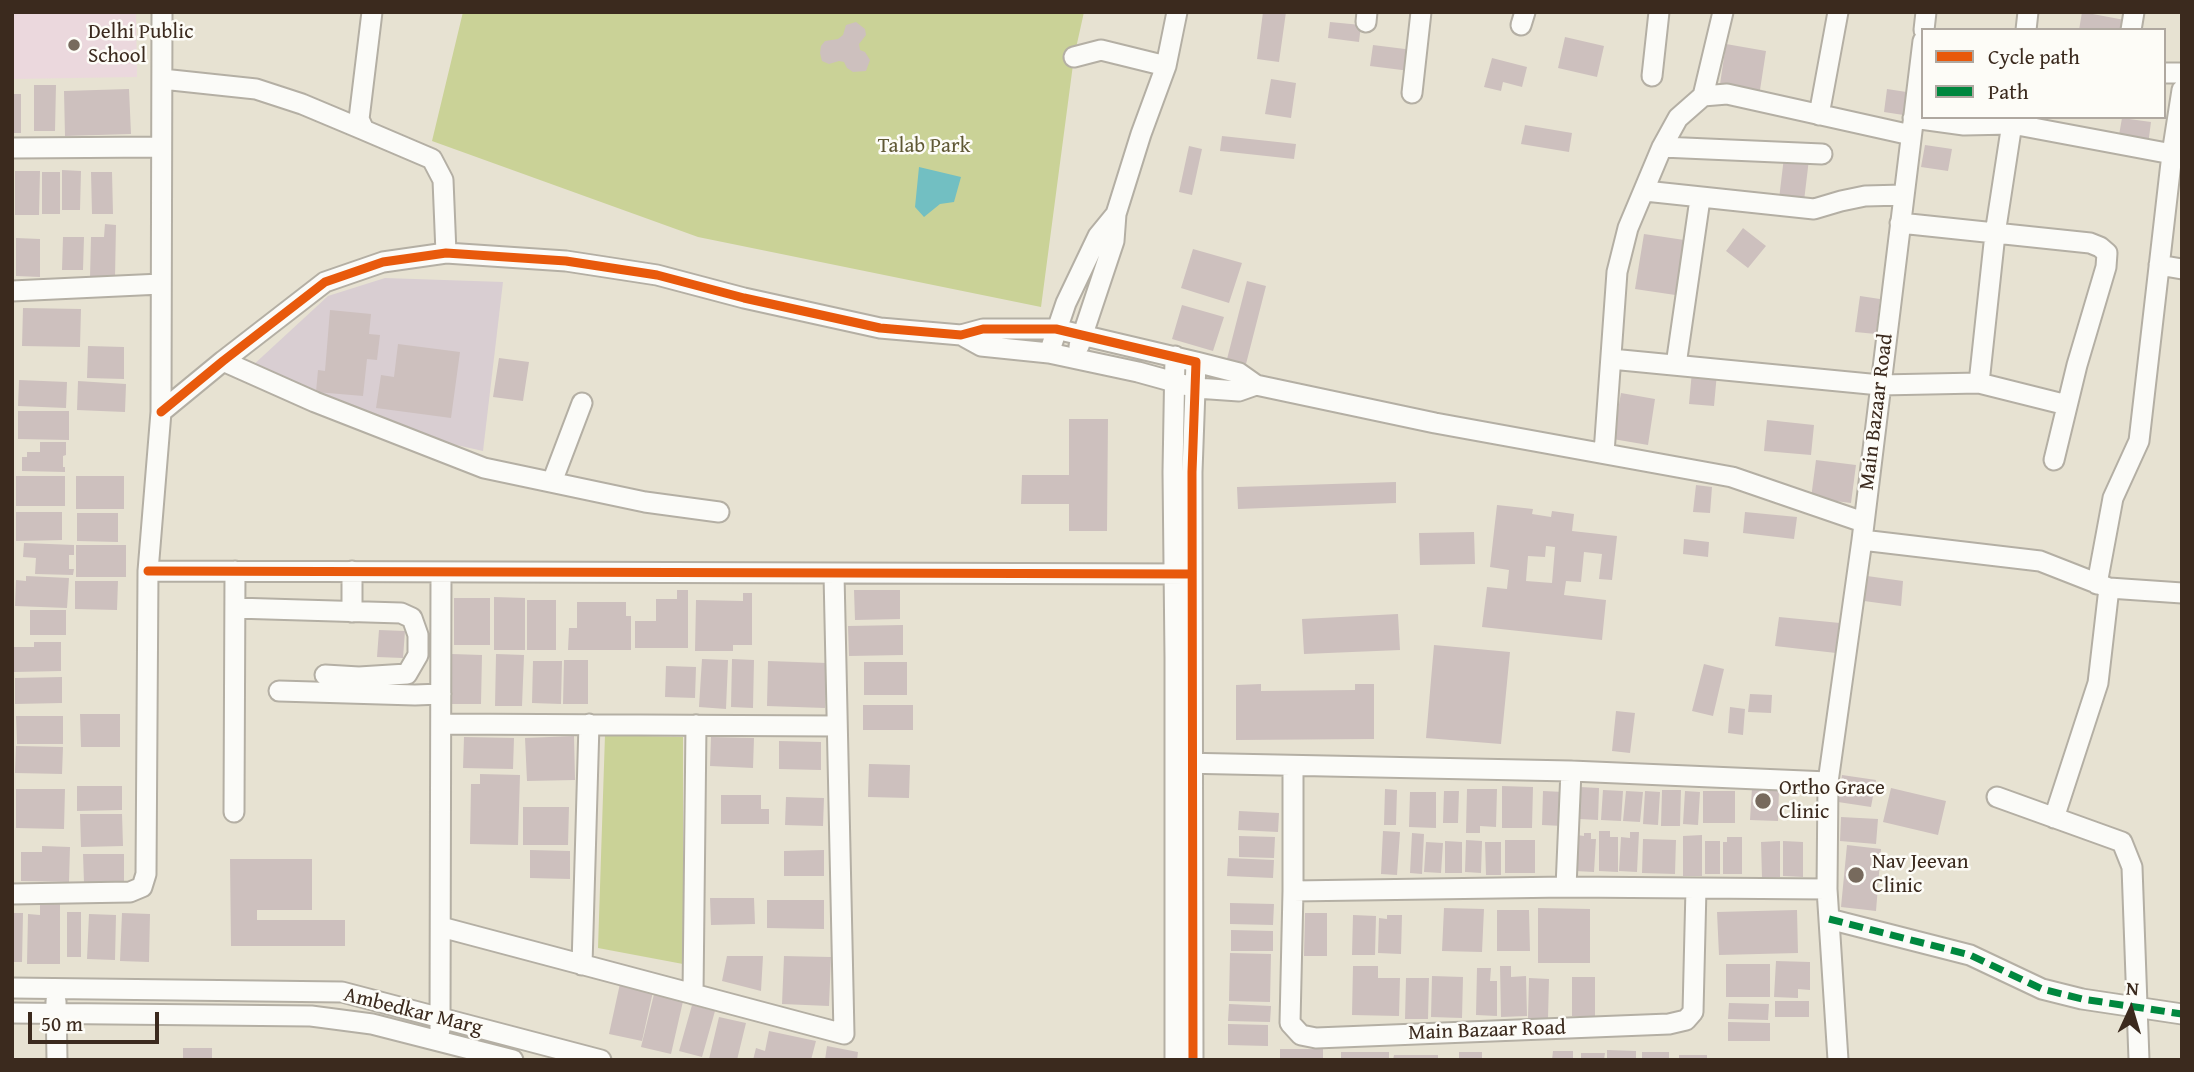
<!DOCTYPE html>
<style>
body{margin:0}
#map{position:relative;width:2194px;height:1072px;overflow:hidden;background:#e7e2d2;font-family:"Gentium Book Plus",serif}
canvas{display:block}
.frame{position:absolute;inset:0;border:14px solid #3b2a1e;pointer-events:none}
.legend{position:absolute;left:1921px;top:28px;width:245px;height:91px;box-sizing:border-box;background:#fdfcf7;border:2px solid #afa8a0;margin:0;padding:9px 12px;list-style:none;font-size:21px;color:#3b2a1e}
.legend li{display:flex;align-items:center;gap:14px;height:35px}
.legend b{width:35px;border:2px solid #afa8a0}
.north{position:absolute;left:2096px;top:974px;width:70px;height:70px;-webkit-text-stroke:5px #fdfcf7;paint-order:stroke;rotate:4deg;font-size:19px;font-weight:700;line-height:28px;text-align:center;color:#3b2a1e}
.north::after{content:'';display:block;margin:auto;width:24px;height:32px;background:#3b2a1e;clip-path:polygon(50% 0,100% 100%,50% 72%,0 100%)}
.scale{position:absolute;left:28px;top:1012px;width:131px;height:32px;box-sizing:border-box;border:4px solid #3b2a1e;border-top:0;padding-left:9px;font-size:21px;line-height:24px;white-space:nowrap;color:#3b2a1e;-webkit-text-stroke:5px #fdfcf7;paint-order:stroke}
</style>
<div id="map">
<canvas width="2194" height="1072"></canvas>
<div class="frame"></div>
<ul class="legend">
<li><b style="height:9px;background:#e8590c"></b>Cycle path</li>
<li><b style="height:9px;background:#00873e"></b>Path</li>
</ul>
<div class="north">N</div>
<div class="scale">50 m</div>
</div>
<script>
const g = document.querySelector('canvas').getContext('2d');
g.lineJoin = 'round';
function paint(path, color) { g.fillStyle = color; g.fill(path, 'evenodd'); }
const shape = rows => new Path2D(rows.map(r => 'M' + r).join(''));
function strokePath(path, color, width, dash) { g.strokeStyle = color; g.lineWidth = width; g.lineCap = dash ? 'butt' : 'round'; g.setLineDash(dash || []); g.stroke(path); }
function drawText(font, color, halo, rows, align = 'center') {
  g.font = font + ' "Gentium Book Plus",serif'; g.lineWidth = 5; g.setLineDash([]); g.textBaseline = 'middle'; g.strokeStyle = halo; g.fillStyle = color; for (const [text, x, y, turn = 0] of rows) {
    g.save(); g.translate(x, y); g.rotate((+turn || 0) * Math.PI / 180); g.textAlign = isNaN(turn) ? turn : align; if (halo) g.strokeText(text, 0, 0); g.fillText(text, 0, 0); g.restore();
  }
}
paint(shape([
 [12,12,136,12,137,77,12,79]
]), '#ebd8dd');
paint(shape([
 [385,278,503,282,483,451,443,442,251,367,328,296]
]), '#d9ced2');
paint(shape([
 [463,12,1084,12,1074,57,1041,307,698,237,432,141],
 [605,735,683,737,683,964,598,948]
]), '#cad297');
paint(shape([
 [919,167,961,177,954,202,940,204,924,217,915,207]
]), '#72bfc2');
paint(shape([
 [1263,12,1286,12,1279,62,1257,59],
 [2082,12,2130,21,2128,30,2079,30],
 [856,22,865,29,866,35,859,44,860,50,865,52,870,60,866,71,853,72,847,68,844,62,839,61,829,64,822,61,820,53,821,46,825,41,838,39,843,35,846,25],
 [1330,22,1361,25,1359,42,1328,38],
 [1565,37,1604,46,1597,77,1558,68],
 [1726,44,1766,51,1760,90,1720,84],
 [1373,45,1413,50,1410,71,1370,66],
 [1492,58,1527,67,1522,87,1503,82,1501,91,1484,87],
 [1271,79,1296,83,1291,118,1265,114],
 [34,85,56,85,55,131,34,131],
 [129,89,131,134,65,136,64,91],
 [1887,89,1913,93,1910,116,1884,112],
 [12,94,21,94,21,133,12,133],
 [2122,118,2151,122,2148,145,2118,141],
 [1525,125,1572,133,1569,152,1521,144],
 [1222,136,1296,144,1294,159,1220,151],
 [1925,145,1952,149,1948,171,1921,167],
 [1189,146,1202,149,1192,195,1179,192],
 [1784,157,1809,159,1804,201,1779,199],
 [62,170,81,171,80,210,62,210],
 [15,171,40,171,39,215,15,215],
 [42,172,60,172,60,214,42,214],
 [91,172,112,172,113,214,92,214],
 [105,224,116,225,115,278,90,278,91,237,104,237],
 [1743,228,1766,246,1748,268,1726,251],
 [1644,234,1691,241,1682,296,1635,289],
 [63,237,84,237,83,270,62,270],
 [16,238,40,239,40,277,16,276],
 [1193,249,1242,263,1229,303,1181,288],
 [1247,281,1266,286,1246,364,1227,359],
 [1860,296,1880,299,1876,334,1855,332],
 [1182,305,1224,317,1213,351,1172,339],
 [23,308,81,309,80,347,22,346],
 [330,310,371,314,369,334,380,335,377,360,367,359,363,396,316,392,318,370,325,371],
 [398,344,460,352,451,418,376,408,381,375,394,377],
 [88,346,124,347,124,379,87,378],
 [499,358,529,362,523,401,493,397],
 [1692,371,1717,373,1714,406,1689,404],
 [19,380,67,382,66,408,18,406],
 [78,381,126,384,125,412,77,410],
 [1621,393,1655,399,1648,445,1613,439],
 [18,411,69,411,69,440,18,439],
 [1069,419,1108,419,1107,531,1069,531,1069,504,1021,504,1022,475,1069,475],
 [1767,420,1814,425,1811,455,1764,451],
 [40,442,66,442,66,455,63,456,63,467,65,467,65,472,22,471,22,457,27,457,27,452,40,452],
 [1816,460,1856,465,1851,503,1811,498],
 [16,476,65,476,65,506,16,506],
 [76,476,124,476,124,509,76,509],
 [1396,482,1396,503,1238,509,1237,487],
 [1696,485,1712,487,1710,513,1693,512],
 [1497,505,1533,509,1532,514,1551,517,1552,511,1574,514,1572,531,1617,536,1612,580,1599,579,1602,554,1584,552,1581,582,1566,581,1564,595,1606,600,1602,640,1482,627,1487,587,1507,589,1509,570,1490,567],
 [1546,546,1555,547,1552,583,1526,581,1528,556,1545,557],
 [16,512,62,512,62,540,16,541],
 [1745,512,1797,517,1794,539,1743,533],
 [77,513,118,513,118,542,77,541],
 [1474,532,1475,564,1420,565,1419,533],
 [1684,539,1709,542,1708,557,1683,554],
 [24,543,74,545,74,555,69,555,69,569,74,569,73,575,35,574,36,558,23,557],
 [76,545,126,545,126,577,76,577],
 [26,576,69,578,67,608,15,606,16,580,26,581],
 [1867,576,1903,581,1901,606,1864,601],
 [75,581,118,581,117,610,75,609],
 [677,590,688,590,688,648,635,648,635,621,656,621,656,599,677,599],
 [854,590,900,590,900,619,855,620],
 [743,593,752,593,752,645,733,645,733,651,695,651,696,600,743,601],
 [494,597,525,598,525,650,494,650],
 [454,598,490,598,490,645,454,645],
 [527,600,556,600,556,650,527,650],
 [577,602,626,602,626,616,631,616,631,650,568,650,569,628,577,628],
 [30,610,66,610,66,635,30,635],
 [1398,614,1400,650,1304,654,1302,619],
 [1779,617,1840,623,1836,653,1775,646],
 [903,625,903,655,849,656,848,626],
 [379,630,405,631,403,658,377,657],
 [34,642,61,642,61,671,14,672,14,647,34,647],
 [1434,645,1510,652,1501,744,1426,738],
 [452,654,482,655,481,704,451,704],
 [496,654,524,655,522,706,495,706],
 [702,659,728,660,726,709,699,707],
 [732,659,754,660,753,708,731,707],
 [564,660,588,660,588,704,563,704],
 [533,661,562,661,561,704,532,703],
 [768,661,827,663,825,708,767,706],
 [864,662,907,662,907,695,864,695],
 [1704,664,1724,669,1713,716,1692,711],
 [666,666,696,667,695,698,665,697],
 [62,677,62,703,15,704,15,678],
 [1261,684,1261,691,1355,690,1355,684,1374,684,1374,739,1236,740,1236,685],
 [1750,694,1772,695,1771,713,1748,712],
 [863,705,913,705,913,730,863,730],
 [1730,707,1745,709,1743,735,1728,733],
 [1616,711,1635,713,1630,753,1612,751],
 [80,714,120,714,120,747,81,747],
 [16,716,63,716,63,744,17,744],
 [574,736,575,780,527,781,525,738],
 [464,737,514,738,513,769,463,768],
 [711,737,754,738,753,768,710,766],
 [779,741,821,742,821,770,779,769],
 [16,746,63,747,62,774,15,773],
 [869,764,910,765,909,798,868,797],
 [480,774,520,775,518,845,470,844,471,784,480,784],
 [1842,775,1876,780,1871,807,1838,802],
 [77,786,122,786,122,810,77,811],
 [1502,786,1533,787,1532,828,1502,828],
 [1580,787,1599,788,1598,820,1579,819],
 [1752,788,1779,789,1778,821,1750,820],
 [1891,788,1946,801,1938,835,1883,822],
 [16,789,65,789,64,829,16,828],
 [1385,789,1397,790,1396,825,1384,825],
 [1467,789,1497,789,1496,827,1480,826,1480,833,1466,833],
 [1603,790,1623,791,1621,821,1601,820],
 [1662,790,1681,790,1680,826,1661,826],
 [1444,791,1459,791,1458,823,1443,823],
 [1543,791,1564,792,1563,826,1542,825],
 [1626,791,1643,792,1640,822,1623,821],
 [1645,791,1660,792,1658,825,1643,824],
 [1685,791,1700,792,1698,825,1683,824],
 [1703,791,1735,791,1735,823,1703,823],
 [1410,792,1436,792,1436,828,1409,827],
 [721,795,761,795,761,809,769,809,769,824,721,824],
 [786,797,824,798,823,826,785,825],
 [523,807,569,807,568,845,523,845],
 [1239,811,1279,813,1278,832,1238,830],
 [80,814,122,814,123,846,81,847],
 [1841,817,1878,819,1876,844,1840,841],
 [1383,831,1400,832,1397,875,1381,874],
 [1599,831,1610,831,1610,837,1618,837,1618,872,1599,871],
 [1630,832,1639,832,1637,872,1619,871,1621,837,1630,838],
 [1412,833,1424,834,1422,874,1410,873],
 [1584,833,1591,833,1591,839,1596,839,1594,872,1575,871,1577,835,1584,836],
 [1702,835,1702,876,1683,876,1683,836],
 [1239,836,1275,837,1274,858,1239,857],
 [1727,837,1742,837,1742,874,1723,874,1723,842,1727,842],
 [1643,839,1676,840,1675,874,1642,873],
 [1466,840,1482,841,1481,873,1465,872],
 [1505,840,1535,840,1535,873,1505,873],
 [1445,841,1462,842,1462,873,1445,873],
 [1705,841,1720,841,1720,874,1705,874],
 [1780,841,1780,877,1762,878,1761,842],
 [1783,841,1803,842,1803,877,1783,876],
 [1426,842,1443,843,1441,873,1424,872],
 [1485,842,1501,842,1501,875,1486,875],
 [1847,845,1881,849,1876,911,1841,907],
 [42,846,70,847,69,882,21,881,21,852,42,852],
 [530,850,570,851,570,879,530,878],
 [824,850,824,876,784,876,784,851],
 [83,854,124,854,124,883,84,883],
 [1228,858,1274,860,1273,878,1227,876],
 [230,859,312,859,312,910,257,910,257,920,345,920,345,946,231,946],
 [710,898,754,898,755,924,711,925],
 [767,900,824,900,824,929,767,928],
 [40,902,60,902,60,964,27,964,28,914,40,915],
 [1230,903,1274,904,1273,925,1230,924],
 [1444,908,1484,909,1482,952,1442,951],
 [1538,908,1590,909,1590,963,1538,963],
 [1497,910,1529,910,1530,951,1497,951],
 [1797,910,1798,953,1719,955,1717,912],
 [67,912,81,912,81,957,67,957],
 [12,913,23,913,22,962,12,962],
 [122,913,150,914,149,962,120,961],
 [1305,913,1327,913,1327,956,1304,956],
 [89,914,116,915,115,960,87,959],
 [1353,915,1376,916,1375,955,1352,955],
 [1387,915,1402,915,1401,954,1378,953,1379,918,1387,919],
 [1231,930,1273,931,1273,951,1231,951],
 [1230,953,1271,954,1270,1002,1229,1001],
 [727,956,763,956,761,991,722,981],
 [784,956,831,957,829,1006,782,1004],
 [1776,961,1810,962,1810,990,1798,989,1798,998,1774,997],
 [1726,964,1770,964,1770,997,1726,997],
 [1353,966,1378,966,1378,978,1400,978,1399,1016,1352,1015],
 [1500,966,1511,966,1511,977,1526,976,1527,1016,1501,1017],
 [1477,968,1491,968,1490,981,1497,981,1497,1016,1476,1015],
 [1432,976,1463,977,1462,1018,1431,1017],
 [1572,977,1595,977,1595,1016,1572,1016],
 [1406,978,1429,978,1428,1019,1405,1019],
 [1529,978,1549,979,1548,1018,1528,1018],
 [621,979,654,987,642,1041,609,1034],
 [655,990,684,997,671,1054,641,1047],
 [1775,1001,1809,1001,1809,1017,1775,1017],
 [1729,1003,1769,1004,1768,1020,1728,1019],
 [1229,1004,1271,1006,1270,1022,1228,1021],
 [692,1005,715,1011,702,1057,679,1051],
 [719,1017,746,1023,737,1060,709,1059],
 [1728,1022,1770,1023,1770,1041,1728,1041],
 [1228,1024,1268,1025,1268,1046,1228,1045],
 [769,1031,816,1041,811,1060,753,1060,756,1048,765,1051],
 [827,1046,858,1052,857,1060,825,1060],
 [183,1048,212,1048,212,1060,183,1060],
 [1280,1049,1323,1049,1323,1060,1280,1060],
 [1607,1050,1636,1051,1636,1060,1607,1060],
 [1553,1051,1573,1051,1573,1060,1552,1060],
 [1341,1052,1389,1052,1389,1060,1341,1060],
 [1459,1052,1482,1052,1482,1060,1459,1060],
 [1642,1052,1669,1052,1669,1060,1642,1060],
 [1581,1053,1605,1053,1604,1060,1581,1060],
 [1394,1055,1438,1055,1438,1060,1393,1060],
 [1679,1055,1707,1055,1707,1060,1679,1060]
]), '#cdc0be');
const minor = shape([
 [372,12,359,119,364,130,432,159,443,180,446,253],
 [1366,22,1367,12],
 [1521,25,1525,12],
 [1924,30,1926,12],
 [2026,30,2028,12],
 [2131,30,2134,12],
 [1074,57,1101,50,1166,66],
 [2164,73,2182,73],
 [1652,76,1659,12],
 [162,79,256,89,302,104,364,130],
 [1412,93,1421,12],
 [1703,96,1723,12],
 [1819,115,1838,12],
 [1913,118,1964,125,2012,124,2172,154],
 [1662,147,1822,154],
 [12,148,161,147],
 [1645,191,1814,209,1841,201,1865,196,1903,195],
 [1116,214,1098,236,1066,303,1049,353,1138,372,1196,388,1239,391,1256,385],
 [1900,223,2090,243,2100,247,2107,253,2106,267,2077,365,2054,460],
 [2159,265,2182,269],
 [12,291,161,284],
 [961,335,981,346,1049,353],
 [1079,346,1114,241,1116,214,1141,134,1166,66,1177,12],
 [1611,359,1880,385,1979,383,2067,405],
 [223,361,315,402,484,468,645,502,719,512],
 [1196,362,1239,373,1256,385,1435,423,1732,477,1863,522],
 [1676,365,1700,199],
 [1979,383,1995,234,2013,117],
 [161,412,223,361,325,282,383,262,446,253,566,261,657,275,744,298,880,328,961,335,983,329,1056,329,1196,362,1192,472,1193,1060],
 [1604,453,1617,272,1628,228,1662,147,1678,118,1703,96,1727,94,1911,135],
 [552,482,582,403],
 [1862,540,2040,561,2109,588,2182,593],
 [148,571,1192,574],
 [2097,584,2113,498,2139,441,2172,154,2182,90],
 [235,608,401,613,412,618,418,635,418,655,407,674,359,677,325,675],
 [352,612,352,571],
 [279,691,415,695,441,694],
 [441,724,837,726],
 [1180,763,1571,771,1828,782],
 [1293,766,1293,891,1290,1023,1301,1035,1316,1038,1669,1024,1686,1020,1693,1012,1696,888],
 [1997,797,2122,842,2132,867,2139,1060],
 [234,812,235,571],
 [2054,818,2098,683,2109,588],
 [1566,887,1571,771],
 [1293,891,1566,887,1827,889],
 [12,894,130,892,142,887,146,874,148,571,161,412,162,12],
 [1829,919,1970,955,2042,989,2082,999,2182,1014],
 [441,927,844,1034,834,574],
 [582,965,589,724],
 [12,988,342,992,601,1060],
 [693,994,696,725],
 [56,1001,57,1060],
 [12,1013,311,1016,372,1024,513,1060],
 [440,1030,441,572],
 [1175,1060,1175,658,1173,472,1175,356],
 [1838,1060,1827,889,1828,782,1862,540,1923,41]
]);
strokePath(minor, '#b4afa4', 23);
strokePath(minor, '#fbfbf8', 19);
strokePath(shape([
 [1829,919,1970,955,2042,989,2082,999,2182,1014]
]), '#00873e', 7, [14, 7]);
strokePath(shape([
 [161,412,223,361,325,282,383,262,446,253,566,261,657,275,744,298,880,328,961,335,983,329,1056,329,1196,362,1192,472,1193,1060],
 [148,571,1192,574]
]), '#e8590c', 9);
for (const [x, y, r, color] of [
 [74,45,7,"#776a5d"],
 [1763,801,9,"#776a5d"],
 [1856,875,9,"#776a5d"]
]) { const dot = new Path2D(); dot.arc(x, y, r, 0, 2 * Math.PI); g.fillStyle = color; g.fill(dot); strokePath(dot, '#fdfcf7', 2.5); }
drawText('21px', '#3b2a1e', '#fdfcf7', [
 ["Delhi Public",88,33],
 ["School",88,57],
 ["Ortho Grace",1779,789],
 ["Clinic",1779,813],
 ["Nav Jeevan",1872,863],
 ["Clinic",1872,887]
], 'left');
drawText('21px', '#5f5834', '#fdfcf7', [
 ["Talab Park",924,147]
]);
drawText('21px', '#3b2a1e', '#fdfcf7', [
 ["Main Bazaar Road",1877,412,-83],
 ["Ambedkar Marg",413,1012,14],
 ["Main Bazaar Road",1487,1031,-2]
]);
</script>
